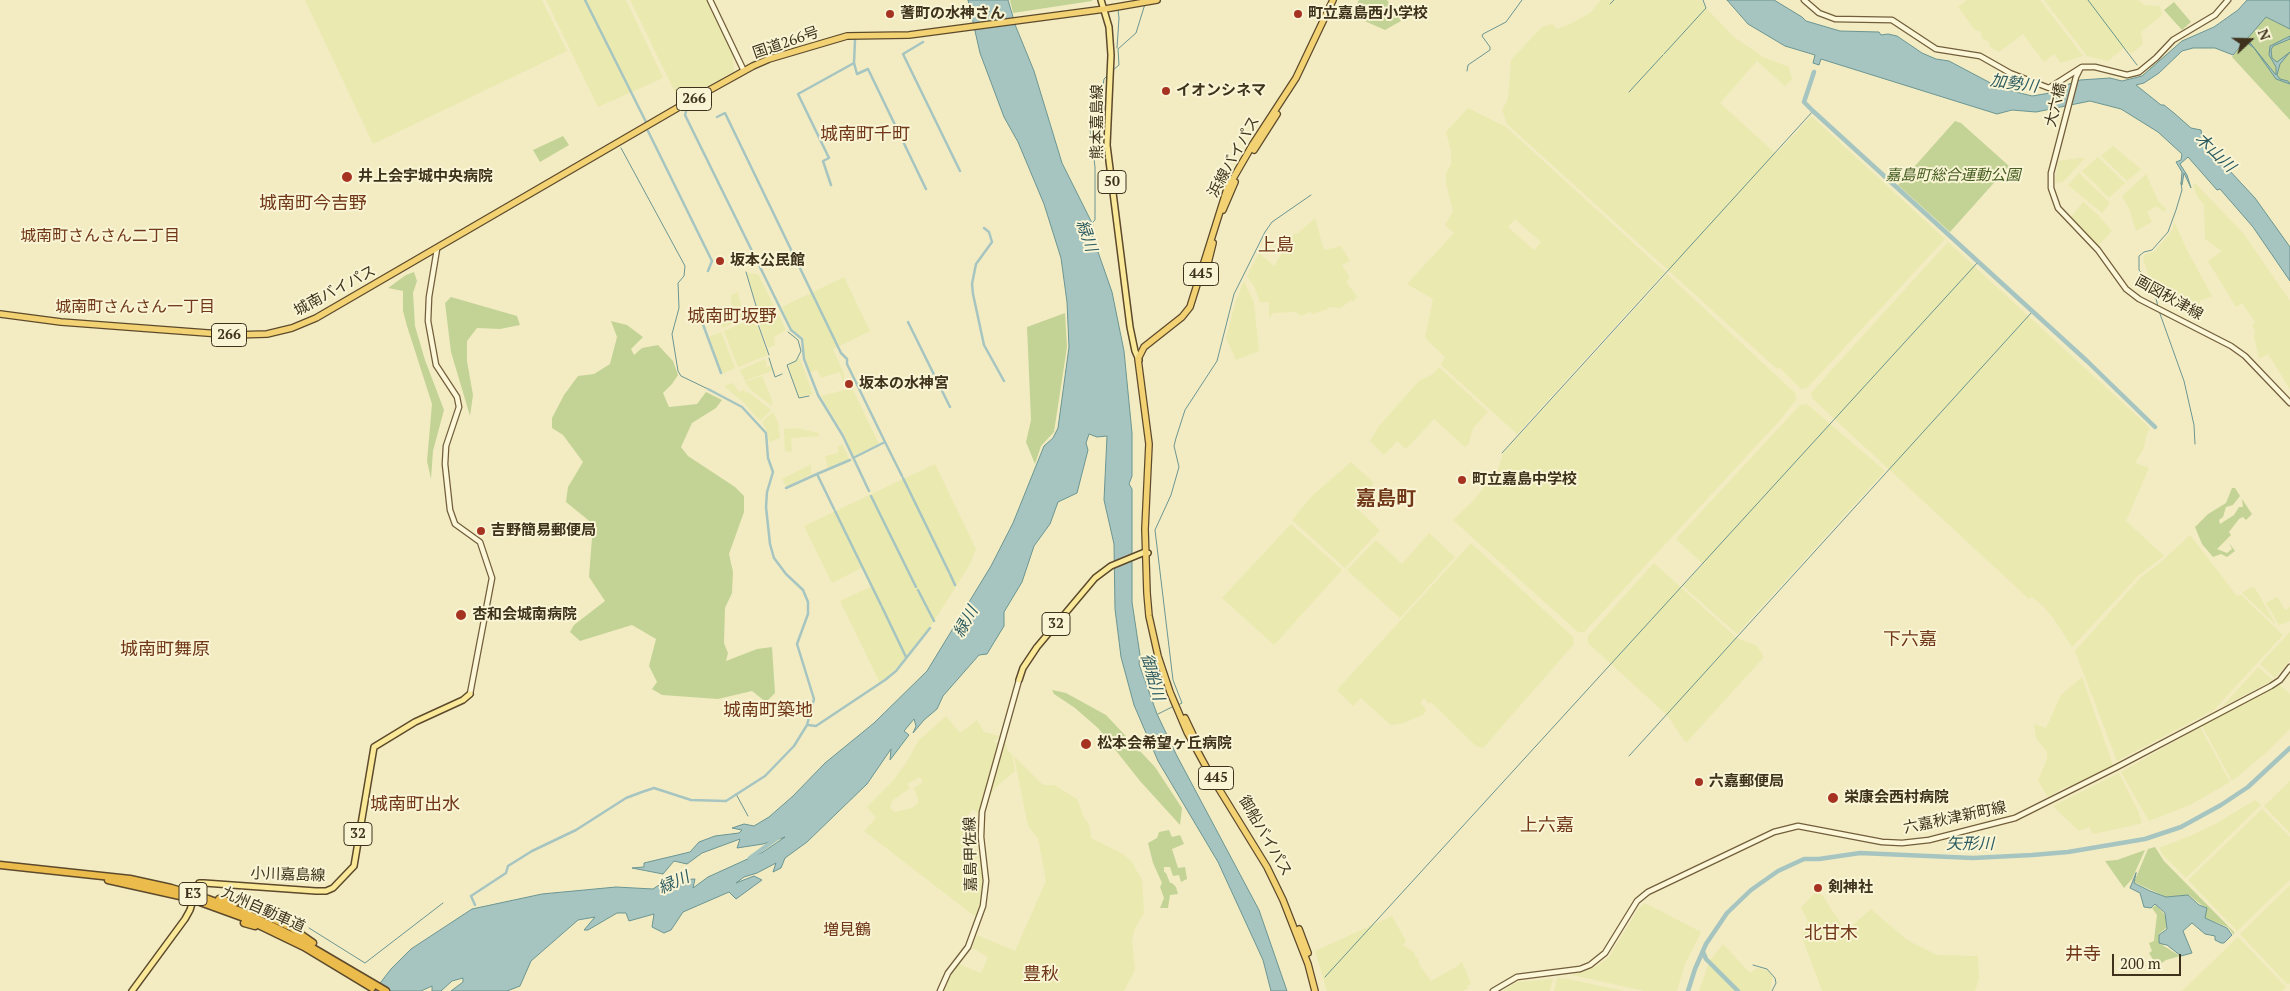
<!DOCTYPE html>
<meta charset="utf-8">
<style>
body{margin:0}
#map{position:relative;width:2290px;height:991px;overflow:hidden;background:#f3ecc3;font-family:"PT Serif",serif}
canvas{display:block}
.north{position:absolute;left:2225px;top:15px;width:50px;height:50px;-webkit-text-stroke:4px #f9f4d4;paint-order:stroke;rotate:69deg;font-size:14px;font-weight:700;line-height:20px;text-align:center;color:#3e321d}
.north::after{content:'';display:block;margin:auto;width:18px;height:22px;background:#3e321d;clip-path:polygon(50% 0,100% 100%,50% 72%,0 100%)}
.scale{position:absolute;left:2112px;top:954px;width:69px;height:22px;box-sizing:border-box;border:2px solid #3e321d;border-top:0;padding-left:6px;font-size:15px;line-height:18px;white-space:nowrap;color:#3e321d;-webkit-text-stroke:4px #f9f4d4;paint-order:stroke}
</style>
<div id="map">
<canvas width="2290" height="991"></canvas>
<div class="north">N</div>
<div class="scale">200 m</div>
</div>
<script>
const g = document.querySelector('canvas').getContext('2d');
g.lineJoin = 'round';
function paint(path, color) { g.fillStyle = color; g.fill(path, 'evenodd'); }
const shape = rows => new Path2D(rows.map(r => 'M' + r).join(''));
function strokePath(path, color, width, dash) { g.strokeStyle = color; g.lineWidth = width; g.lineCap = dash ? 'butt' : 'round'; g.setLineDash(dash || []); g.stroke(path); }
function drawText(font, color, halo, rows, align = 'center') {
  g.font = font + ' "PT Serif","Noto Sans JP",serif'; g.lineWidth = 4; g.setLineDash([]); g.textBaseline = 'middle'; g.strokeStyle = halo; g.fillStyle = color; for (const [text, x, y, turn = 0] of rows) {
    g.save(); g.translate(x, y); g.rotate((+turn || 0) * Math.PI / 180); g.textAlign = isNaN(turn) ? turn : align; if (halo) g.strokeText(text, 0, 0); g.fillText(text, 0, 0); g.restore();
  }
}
paint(shape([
 [305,0,542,0,567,51,373,144],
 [546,0,626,0,663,78,598,107],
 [630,0,707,0,733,54,734,72,683,100,678,98],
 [1601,0,1701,0,1706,8,1734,37,1763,57,1789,67,1792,79,1785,86,1757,61,1720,103,1776,154,1811,116,1945,239,1807,388,1801,389,1779,367,1777,369,1507,124,1502,110,1508,99,1511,60,1542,27,1552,24,1557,29,1570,24,1590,13],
 [1967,0,2040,0,2083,56,2061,63,2054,54,2044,62,2023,34,1999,52,1990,47,1989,42,1982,38,1981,32,1974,29,1958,7],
 [2044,0,2138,0,2144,5,2160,6,2162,15,2141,32,2143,44,2131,54,2125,47,2108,61,2087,56],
 [1468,108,1506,127,1665,272,1517,434,1441,365,1445,357,1425,338,1433,299,1407,284,1454,233,1445,225,1453,211,1446,184,1446,173,1451,165,1451,151,1446,132],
 [1515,219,1541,242,1534,250,1508,227],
 [2113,146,2141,169,2127,181,2101,156],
 [2098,157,2125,183,2109,198,2082,171],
 [2079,158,2085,158,2063,182,2055,183,2058,161],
 [2079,173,2110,203,2102,213,2068,185],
 [2146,174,2158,201,2166,209,2164,212,2156,206,2147,212,2152,222,2136,231,2129,208,2122,196],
 [2195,183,2244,234,2290,301,2290,389,2268,354,2259,359,2254,336,2255,330,2252,325,2255,322,2242,303,2236,307,2208,261,2222,251,2205,239,2204,205,2197,196,2193,185],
 [2083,202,2098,215,2112,231,2098,246,2070,218],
 [1315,218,1324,250,1341,246,1350,261,1342,265,1350,278,1346,282,1357,296,1353,302,1351,300,1341,308,1327,307,1328,309,1313,314,1310,312,1301,316,1296,312,1274,313,1269,317,1269,302,1260,302,1254,286,1247,276,1259,253,1274,266,1294,234,1298,233],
 [2174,221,2187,250,2212,296,2200,301,2198,312,2178,305,2179,301,2163,293,2148,274,2143,258,2145,254,2154,252,2173,229],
 [1948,242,2150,428,2146,436,2144,448,2135,463,2149,468,2126,521,2164,556,2139,575,2072,647,2054,619,2043,606,2032,597,2029,599,1813,399,1811,393,1828,374],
 [747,273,758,274,774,306,756,315,755,311,758,309],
 [1667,274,1796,394,1796,400,1781,419,1584,632,1578,632,1453,520,1473,501,1498,470,1503,453],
 [844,277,870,331,833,349,844,374,844,386,840,372,821,378,817,370,810,372,805,359,803,337,791,329,782,307],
 [1244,281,1254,303,1259,351,1236,360,1226,338,1236,300],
 [738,292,742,311,750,310,753,316,722,328,716,310,732,307,731,295],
 [776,310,786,330,774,337,775,345,768,348,757,317],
 [755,318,768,355,738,367,724,331],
 [721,332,735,368,722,374,709,337],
 [800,358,813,394,799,397,788,365],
 [765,359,767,366,763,368,771,366,772,371,745,381,740,370],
 [1439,367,1488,412,1473,428,1469,443,1465,447,1434,419,1406,449,1397,441,1384,455,1370,441,1379,426,1419,381,1433,374],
 [762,376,772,400,772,406,751,390,745,382],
 [733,383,739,392,744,390,746,393,748,392,771,410,760,421,742,401,724,386],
 [848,389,853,390,879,444,853,456,844,434,821,396],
 [1807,404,1885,471,1737,634,1683,586,1703,564,1676,539,1800,405],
 [773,412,778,423,780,438,769,442,768,433,762,422],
 [796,428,819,433,819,436,791,438,792,452,785,451,784,429],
 [843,445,849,459,828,469,825,456,838,453,838,446],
 [1351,462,1374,483,1353,505,1380,530,1345,568,1292,520,1312,496],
 [811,464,811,474,786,487,782,479],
 [935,464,976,549,969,566,934,621,902,663,880,683,840,601,872,586,863,567,832,583,804,526],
 [1291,524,1342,570,1274,645,1222,598],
 [1429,533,1455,557,1400,618,1347,570,1376,540,1402,564],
 [2190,535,2237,596,2241,595,2283,635,2214,710,2117,761,2075,651,2142,576,2159,564],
 [1471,543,1573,637,1574,644,1483,748,1476,746,1431,702,1429,704,1424,698,1420,703,1426,709,1424,714,1404,723,1391,725,1361,698,1353,706,1337,690],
 [1654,563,1737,638,1757,646,1764,657,1686,743,1667,715,1588,643,1588,636],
 [2251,587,2255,588,2276,625,2242,593],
 [2277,597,2285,610,2290,607,2290,621,2279,625,2266,603],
 [2290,632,2290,660,2275,678,2260,664],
 [2258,667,2273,680,2222,707],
 [2082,677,2113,765,2080,784,2065,787,2048,797,2038,781,2047,759,2047,752,2036,738,2034,724,2046,728,2061,695],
 [2280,685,2290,694,2290,729,2267,752,2232,781,2202,726],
 [946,716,960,733,977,720,984,732,1000,736,994,742,999,744,980,815,973,809,960,825,979,841,974,848,981,854,974,862,982,859,984,896,977,918,864,831,876,818,867,807,893,781,908,760,918,741],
 [920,777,923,782,914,788,919,802,912,808,894,812,890,807,892,801,910,788,907,784],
 [2200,727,2230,782,2190,805,2149,821,2121,772],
 [1005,741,1008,751,1012,754,1015,771,995,788,987,803],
 [1014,756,1043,785,1054,785,1077,799,1084,818,1089,824,1091,838,1123,854,1132,862,1142,880,1144,913,1135,928,1132,941,1135,970,1124,991,943,991,952,973,959,964,981,973,988,957,972,948,977,935,1015,951,1046,881,1038,838,1028,826],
 [2119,773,2138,811,2142,822,2140,824,2093,834,2089,827,2079,831,2053,806],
 [2290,781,2290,833,2264,806],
 [2255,800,2261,805,2186,878,2162,854,2159,848,2190,836,2217,823],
 [2262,809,2290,837,2290,880,2237,931,2188,880],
 [2290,885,2290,983,2288,985,2240,934],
 [1818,889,1846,931,1871,909,1907,940,1937,955,1978,956,1979,979,1975,991,1822,991,1802,937,1808,921,1801,908],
 [1645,903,1701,932,1685,964,1677,991,1644,991,1572,975,1597,966,1609,957,1638,909],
 [1392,916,1406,941,1403,945,1415,953,1414,955,1418,959,1419,964,1431,981,1456,967,1462,962,1471,984,1467,986,1468,989,1462,991,1327,991,1315,951],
 [2238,937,2286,987,2282,991,2182,991],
 [1723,944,1750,973,1757,968,1767,970,1773,976,1770,991,1699,991,1710,960],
 [1557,978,1568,979,1624,991,1554,991],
 [1553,979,1550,991,1503,991,1517,982]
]), '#eae9b0');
paint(shape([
 [1010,0,1092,0,1092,1,1013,13],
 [1359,0,1387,0,1401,21,1385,30,1351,15],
 [2174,2,2191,22,2182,30,2164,10],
 [2265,17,2290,27,2290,120,2232,57],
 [1955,121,1961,123,2009,166,1950,232,1898,185],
 [563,136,569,145,540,162,533,150],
 [414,272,417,281,413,293,415,326,425,360,444,410,433,451,431,479,427,461,432,404,407,326,403,311,403,291,388,288,406,275],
 [451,297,517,316,520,325,500,329,477,328,467,341,467,361,473,395,470,416,451,352,445,303],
 [1065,313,1067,347,1054,432,1041,446,1035,464,1026,442,1031,420,1027,327],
 [611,321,627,325,643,337,631,349,634,355,642,348,658,345,673,361,678,375,672,384,663,393,669,407,697,404,706,392,722,400,716,408,692,423,681,447,688,456,735,487,744,496,744,512,729,554,733,572,732,593,725,608,724,643,728,653,726,661,757,649,772,647,775,693,766,702,752,691,718,699,662,695,652,689,657,682,649,666,656,639,632,625,580,641,570,632,574,625,605,601,589,577,593,524,566,502,568,487,583,462,563,435,552,428,552,418,564,395,578,376,594,374,610,364,617,337],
 [2232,488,2235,488,2240,496,2233,505,2226,507,2223,517,2219,520,2220,524,2234,515,2239,507,2243,507,2242,499,2252,514,2246,520,2243,517,2239,519,2229,532,2231,535,2217,549,2227,553,2232,549,2229,543,2235,551,2227,557,2221,554,2213,557,2202,544,2195,527,2208,514,2226,503],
 [1052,690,1066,693,1106,715,1155,767,1182,808,1180,825,1140,781,1098,728,1075,708,1054,694],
 [1169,830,1172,837,1180,835,1184,844,1172,849,1178,868,1185,867,1187,879,1181,882,1179,875,1173,876,1170,867,1164,867,1164,872,1166,873,1170,883,1172,883,1176,887,1178,894,1170,895,1168,908,1160,908,1164,898,1160,887,1162,883,1153,863,1148,843,1157,838,1159,832],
 [2155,847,2164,861,2234,932,2234,935,2228,927,2205,918,2207,908,2200,904,2189,895,2166,897,2134,882,2148,849],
 [2145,850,2132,879,2124,888,2105,861,2117,860],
 [2156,905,2166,916,2166,928,2159,934,2159,943,2180,956,2166,960,2157,966,2149,953,2152,951,2149,943,2154,941,2155,931,2157,915,2152,908]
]), '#c3d396');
const water = shape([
 [968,0,1008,0,1016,27,1034,71,1062,163,1093,225,1090,229,1112,292,1124,351,1132,433,1132,476,1129,484,1132,489,1132,602,1140,655,1139,664,1157,714,1177,756,1259,910,1287,991,1271,991,1263,960,1218,862,1158,761,1134,705,1121,657,1115,609,1114,544,1104,500,1107,436,1097,437,1089,434,1086,443,1088,450,1077,493,1058,502,1050,524,1034,546,1022,582,1004,612,1004,626,987,654,979,655,943,696,937,709,924,720,913,733,916,726,914,719,904,731,909,735,890,760,891,749,867,784,807,842,785,858,781,868,773,872,776,863,757,873,744,877,736,883,754,876,762,880,736,899,729,892,683,912,671,930,664,933,652,927,654,914,629,921,626,913,617,913,588,930,584,930,595,917,578,920,531,961,520,986,507,991,451,991,463,982,463,978,452,981,441,991,432,991,432,986,421,991,374,991,391,969,411,949,472,909,542,894,616,887,653,889,659,885,671,886,678,880,695,879,693,888,708,877,763,852,785,837,763,844,737,848,740,839,702,853,687,864,674,861,663,874,632,868,644,867,644,863,690,852,699,842,715,836,739,833,742,830,732,828,744,824,754,826,769,817,793,796,825,763,874,723,927,671,991,566,1013,523,1044,446,1053,438,1058,428,1069,347,1067,302,1061,258,1044,204,1018,142,1004,117,980,53,968,0],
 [1727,0,1774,0,1802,17,1806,21,1840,31,1879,32,1881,35,1888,34,1897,36,1922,53,1936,59,1949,61,2000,88,2032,96,2050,93,2050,91,2080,80,2110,78,2122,81,2142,76,2182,41,2214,27,2238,10,2247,0,2290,0,2290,29,2266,17,2247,39,2276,75,2276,67,2269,55,2270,46,2290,36,2290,39,2273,46,2271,50,2272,58,2277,62,2290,52,2280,64,2277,75,2280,79,2288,81,2290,84,2276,79,2254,48,2245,41,2233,55,2215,48,2193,48,2182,51,2159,73,2144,83,2136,85,2161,105,2164,105,2174,113,2191,128,2201,130,2203,142,2255,198,2290,247,2290,281,2253,227,2220,189,2217,190,2188,157,2180,164,2187,175,2191,188,2184,173,2182,185,2181,184,2182,172,2176,162,2181,160,2182,154,2158,132,2121,109,2090,101,2036,112,2012,110,1997,114,1821,59,1819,65,1813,63,1815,55,1785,46,1748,24,1727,0],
 [2136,873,2134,883,2150,891,2166,897,2188,895,2199,905,2207,908,2205,918,2227,928,2232,935,2224,943,2221,943,2215,940,2215,936,2205,934,2192,923,2183,931,2192,953,2181,956,2167,945,2162,944,2159,943,2159,935,2167,929,2165,913,2155,904,2151,908,2144,907,2140,893,2130,888,2136,873]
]);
paint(water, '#a6c5c1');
strokePath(water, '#6b9591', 1);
strokePath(shape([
 [2088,0,2137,65],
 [1610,4,1614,0],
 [1117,48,1119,18,1118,10],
 [1664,54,1706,8,1703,0],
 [1113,70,1119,65,1118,49,1136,33,1145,4],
 [1467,71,1468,65,1490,50,1490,47,1482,36,1483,34,1506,22,1522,0],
 [1629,92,1663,55],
 [621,148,685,266,684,276,678,283,679,308,672,334,678,371,681,376,708,389],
 [1091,224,1095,220,1095,167,1090,129,1095,122,1099,110,1104,79,1108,75],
 [746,272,757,309,753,310,769,355],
 [2158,307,2153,285,2139,270,2139,256,2144,252,2152,250,2168,232,2176,210,2182,190,2181,183],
 [2159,311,2184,381,2194,425,2195,444],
 [788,332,798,340,801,351,796,361,787,365,799,398,809,396],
 [769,358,775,377,782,374],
 [1502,453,1813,111],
 [1178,705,1182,703,1173,680,1155,530,1171,495,1179,467,1174,446,1176,438,1185,410,1217,361,1234,294,1265,232,1272,222,1311,195],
 [1158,714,1174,706],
 [1629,756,2032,312],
 [736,794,748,816],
 [309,928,365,963,443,903],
 [1753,965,1767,969,1775,978,1776,983,1772,991],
 [1325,977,1978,262]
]), '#6b9591', 1);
strokePath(shape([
 [585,0,646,122],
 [855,40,854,63,857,74,868,69,926,189],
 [923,42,903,54,960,171],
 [687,108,685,115,791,330,802,339,804,359,818,395,843,436,869,491],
 [717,117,725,113,841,353,847,359,847,364,885,442],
 [648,131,712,261,708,271],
 [831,185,823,161,829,158,798,94,854,63],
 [984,228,989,232,992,242,976,264,972,284,973,294,984,345,1004,381],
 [701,310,701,319,721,373],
 [908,322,950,407],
 [853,458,885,442,902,476],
 [903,478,949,572],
 [786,488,817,474],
 [871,496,916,587],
 [834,509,817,474,850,460],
 [835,511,881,605],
 [950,574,955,585],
 [918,590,934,621],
 [882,607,906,657],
 [808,725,816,726,885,680,896,671,930,628],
 [475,905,471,896,506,873,508,866,532,851,576,830,626,798,642,792,654,788,691,800,726,801,765,776,794,746,807,725,814,699,797,644,808,614,808,602,803,590,786,574,774,558,770,544,766,507,767,492,773,472,768,458,766,433,742,407,708,389]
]), '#a6c5c1', 2.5);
strokePath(shape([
 [1814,72,1804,102,1813,111,2087,361,2155,427],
 [750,858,780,836],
 [1703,952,1706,959,1738,991],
 [1688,991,1695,969,1706,944,1727,913,1751,890,1778,871,1804,859,1819,859,1860,853,1973,858,2032,855,2068,852,2145,839,2181,827,2221,805,2248,787,2290,748]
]), '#a6c5c1', 4.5);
const secondary = shape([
 [710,0,744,71],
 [1804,0,1819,13,1835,19,1892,20,1936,49,1980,56,2010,73,2049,88,2082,67,2095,67,2127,75,2139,72,2156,58,2173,40,2215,15,2228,0],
 [2080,69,2076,77,2051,173,2051,188,2058,208,2098,250,2126,289,2139,299,2231,346,2245,356,2290,403],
 [437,249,429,297,428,321,436,365,457,397,459,407,446,446,445,464,450,510,455,524,480,542,492,578,470,694],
 [940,991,948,973,968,947,983,906,986,881,981,837,982,812,1019,680],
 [1493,991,1517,977,1580,969,1590,965,1605,953,1637,901,1648,892,1774,832,1798,826,1882,842,1902,843,1929,840,2015,818,2117,767,2271,686,2280,680,2290,667]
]);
const primary = shape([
 [1101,0,1109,27,1111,55,1107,145,1130,327,1135,351,1139,360],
 [1019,680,1023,668,1037,647,1095,578,1111,566,1145,552,1148,553],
 [197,888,199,883,204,883,316,891,326,891,333,888,354,866,374,747,415,722,463,700,470,694],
 [132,991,185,919,190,910]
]);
const trunk = shape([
 [1254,150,1277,114],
 [1223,210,1235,182],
 [1208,263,1213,243],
 [0,314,61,322,234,335,267,334,292,328,316,318,679,107,753,66,769,59,847,36,909,35,1105,9,1157,0],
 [1185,718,1195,739],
 [1299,929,1308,953],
 [1315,991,1308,964,1283,900,1267,867,1211,776,1187,732,1170,692,1158,656,1149,616,1147,593,1145,529,1149,444,1138,359,1144,347,1182,317,1190,307,1227,189,1253,144,1296,78,1333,0]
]);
const motorway = shape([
 [0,865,130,879,171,888,208,899,246,913,289,934,386,991],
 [108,880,189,898,244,918,304,947,372,988],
 [219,899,235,903],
 [275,912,278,912,293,929,313,943],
 [267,916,288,926],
 [244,923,255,926]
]);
strokePath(secondary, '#725e3b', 7);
strokePath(primary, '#5d4a2c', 8);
strokePath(trunk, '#5d4a2c', 8);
strokePath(motorway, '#5d4a2c', 9);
strokePath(secondary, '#fcf7d8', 4.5);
strokePath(primary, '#f9e998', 5);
strokePath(trunk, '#f2d272', 5.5);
strokePath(motorway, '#ebbc4c', 6);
const primaryBridge = shape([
 [190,910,197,888]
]);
strokePath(primaryBridge, '#5d4a2c', 8, []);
strokePath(primaryBridge, '#f9e998', 5);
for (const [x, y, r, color] of [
 [890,14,5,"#a63321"],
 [1298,14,5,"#a63321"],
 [1166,91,5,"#a63321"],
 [347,177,6,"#a63321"],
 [720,261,5,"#a63321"],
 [849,384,5,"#a63321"],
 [1462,480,5,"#a63321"],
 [481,531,5,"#a63321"],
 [461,615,6,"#a63321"],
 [1086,744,6,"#a63321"],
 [1699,782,5,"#a63321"],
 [1833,798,6,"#a63321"],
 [1818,888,5,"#a63321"]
]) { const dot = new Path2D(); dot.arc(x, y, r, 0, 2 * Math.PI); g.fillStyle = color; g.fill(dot); strokePath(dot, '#f9f4d4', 2); }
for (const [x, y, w] of [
 [694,99,35],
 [1112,182,28],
 [1201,274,35],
 [229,335,35],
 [1056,624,28],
 [1216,778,35],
 [358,834,28],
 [193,894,28]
]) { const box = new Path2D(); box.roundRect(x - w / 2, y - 11.5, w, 23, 4); g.fillStyle = '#f9f4d4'; g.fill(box); strokePath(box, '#3e321d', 1); }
drawText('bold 14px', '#3e321d', null, [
 ["266",694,99],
 ["50",1112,182],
 ["445",1201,274],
 ["266",229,335],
 ["32",1056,624],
 ["445",1216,778],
 ["32",358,834],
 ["E3",193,894]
]);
drawText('bold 15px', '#3e321d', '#f9f4d4', [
 ["蓍町の水神さん",900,14],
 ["町立嘉島西小学校",1308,14],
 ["イオンシネマ",1176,91],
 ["井上会宇城中央病院",358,177],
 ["坂本公民館",730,261],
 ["坂本の水神宮",859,384],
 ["町立嘉島中学校",1472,480],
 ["吉野簡易郵便局",491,531],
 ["杏和会城南病院",472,615],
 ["松本会希望ヶ丘病院",1097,744],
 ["六嘉郵便局",1709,782],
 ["栄康会西村病院",1844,798],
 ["剣神社",1828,888]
], 'left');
drawText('15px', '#3e321d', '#f9f4d4', [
 ["国道266号",786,43,-19],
 ["大六橋",2056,105,-76],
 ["熊本嘉島線",1098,122,-90],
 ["浜線バイパス",1234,157,-61],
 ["城南バイパス",335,291,-28],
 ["画図秋津線",2169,298,29],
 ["六嘉秋津新町線",1955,818,-12],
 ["御船バイパス",1265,836,60],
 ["嘉島甲佐線",971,854,-91],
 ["小川嘉島線",288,875,2],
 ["九州自動車道",263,910,24]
]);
drawText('italic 15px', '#455d21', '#f9f4d4', [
 ["嘉島町総合運動公園",1953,176]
]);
drawText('italic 16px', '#2b5b60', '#f9f4d4', [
 ["加勢川",2014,84,8],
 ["木山川",2215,153,44],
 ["緑川",1086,236,71],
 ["緑川",966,622,-60],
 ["御船川",1152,677,74],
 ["矢形川",1970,844],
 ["緑川",674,883,-24]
]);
drawText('16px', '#703718', '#f9f4d4', [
 ["城南町さんさん二丁目",100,236],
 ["城南町さんさん一丁目",135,307],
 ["増見鶴",847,930]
]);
drawText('18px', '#703718', '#f9f4d4', [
 ["城南町千町",865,135],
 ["城南町今吉野",313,204],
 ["上島",1276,246],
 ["城南町坂野",732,317],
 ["下六嘉",1910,640],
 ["城南町舞原",165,650],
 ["城南町築地",768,711],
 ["城南町出水",415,805],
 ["上六嘉",1547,826],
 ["北甘木",1831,934],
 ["井寺",2083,955],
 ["豊秋",1041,975]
]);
drawText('bold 20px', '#703718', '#f9f4d4', [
 ["嘉島町",1386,499]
]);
</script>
